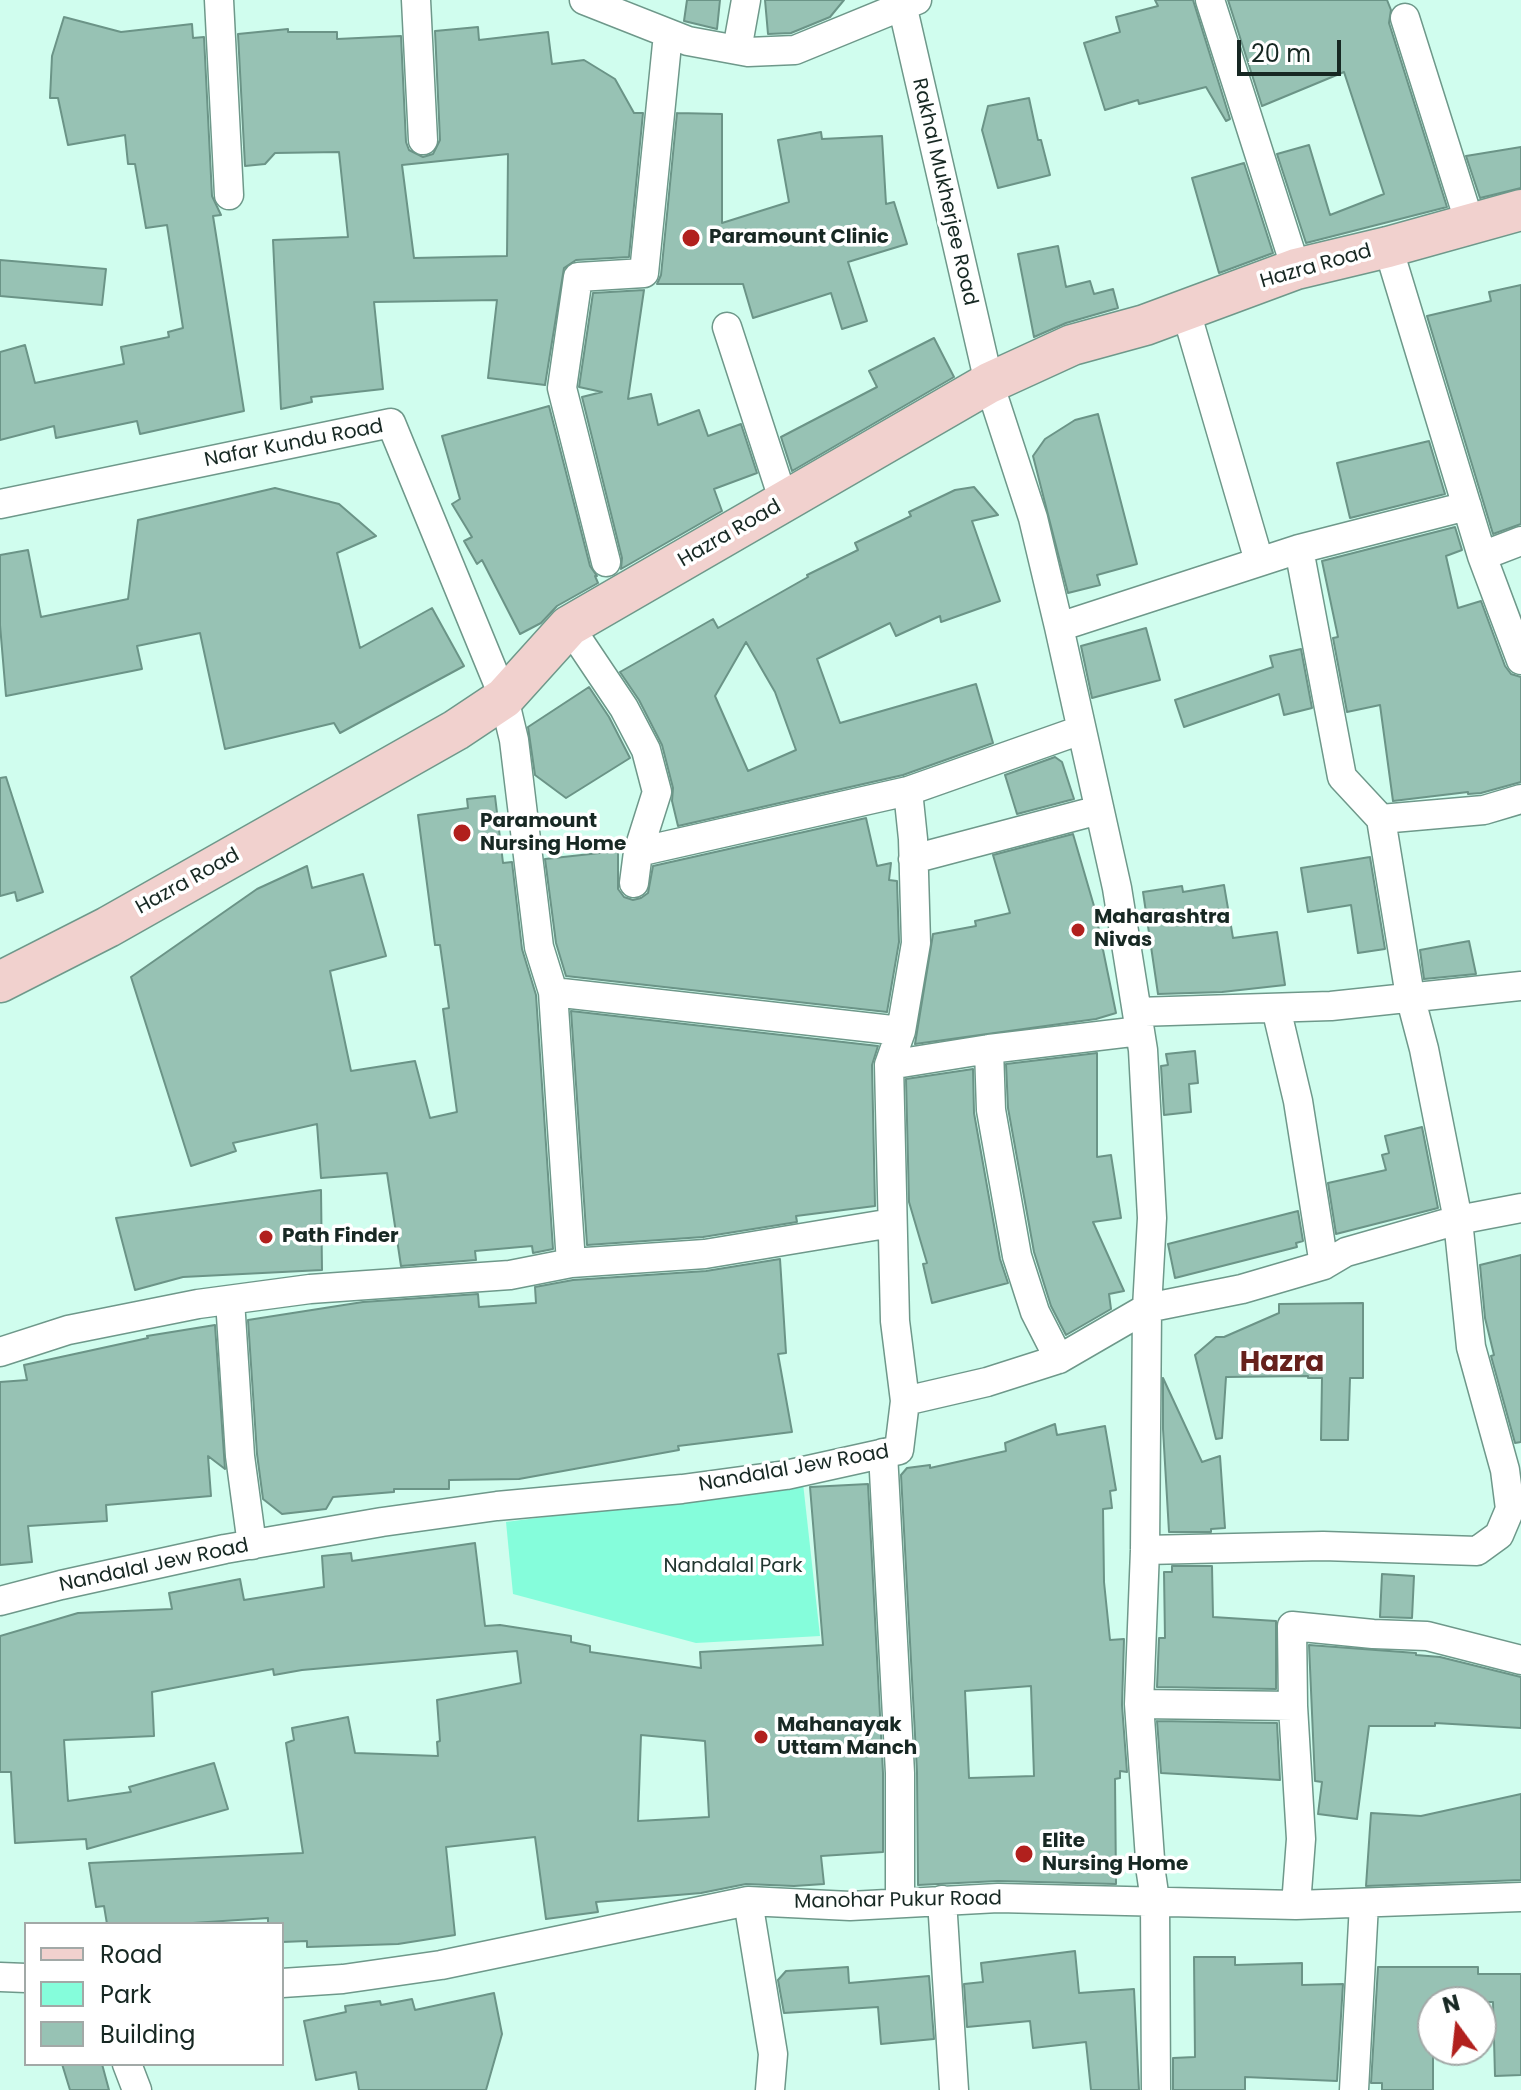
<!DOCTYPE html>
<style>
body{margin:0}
#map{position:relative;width:1521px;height:2090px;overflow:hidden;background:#d0fdee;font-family:Poppins,sans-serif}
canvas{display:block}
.legend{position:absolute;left:24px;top:1922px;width:260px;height:144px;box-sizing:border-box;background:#fff;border:2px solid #a2a9a7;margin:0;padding:10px 14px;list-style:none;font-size:24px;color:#172823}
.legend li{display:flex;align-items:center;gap:16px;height:40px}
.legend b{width:40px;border:2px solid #a2a9a7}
.north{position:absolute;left:1417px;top:1986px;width:80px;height:80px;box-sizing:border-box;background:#fff;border:2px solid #a2a9a7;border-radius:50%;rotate:345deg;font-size:22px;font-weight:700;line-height:32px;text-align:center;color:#172823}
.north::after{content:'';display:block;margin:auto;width:28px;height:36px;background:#b1201d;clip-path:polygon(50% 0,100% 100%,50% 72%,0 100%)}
.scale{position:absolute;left:1237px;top:40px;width:104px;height:36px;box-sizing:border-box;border:4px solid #172823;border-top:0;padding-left:10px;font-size:24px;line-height:28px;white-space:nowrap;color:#172823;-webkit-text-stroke:6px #fff;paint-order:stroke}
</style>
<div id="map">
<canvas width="1521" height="2090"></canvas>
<ul class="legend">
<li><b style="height:10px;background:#f1d1ce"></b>Road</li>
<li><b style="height:22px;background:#85fddb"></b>Park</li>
<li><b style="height:22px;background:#97c2b4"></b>Building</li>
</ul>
<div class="north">N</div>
<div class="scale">20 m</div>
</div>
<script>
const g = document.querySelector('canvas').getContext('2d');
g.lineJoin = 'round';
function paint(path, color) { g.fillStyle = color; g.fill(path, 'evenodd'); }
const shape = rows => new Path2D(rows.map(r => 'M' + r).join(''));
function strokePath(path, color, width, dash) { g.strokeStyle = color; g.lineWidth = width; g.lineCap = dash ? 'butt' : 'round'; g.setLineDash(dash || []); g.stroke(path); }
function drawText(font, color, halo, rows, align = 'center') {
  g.font = font + ' Poppins,sans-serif'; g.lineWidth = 7; g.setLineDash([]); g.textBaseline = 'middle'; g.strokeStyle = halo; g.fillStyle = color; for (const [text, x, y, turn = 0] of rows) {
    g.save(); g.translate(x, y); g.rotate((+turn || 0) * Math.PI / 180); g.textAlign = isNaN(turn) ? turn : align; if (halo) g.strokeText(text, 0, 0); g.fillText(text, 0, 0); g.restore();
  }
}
paint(shape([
 [803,1483,820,1636,696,1643,513,1594,506,1522]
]), '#85fddb');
const building = shape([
 [687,0,720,0,717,29,684,21,687,0],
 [765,0,844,0,830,17,791,33,768,34,765,0],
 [1155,0,1193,0,1230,119,1226,121,1206,87,1139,104,1138,100,1105,110,1084,43,1120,32,1116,17,1158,6,1155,0],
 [1228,0,1387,0,1391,10,1389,23,1447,207,1306,243,1277,154,1309,145,1330,215,1384,194,1344,72,1262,106,1228,0],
 [64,17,121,32,192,24,193,38,204,37,212,196,221,215,213,216,244,411,140,434,137,421,56,438,54,426,0,440,0,352,25,345,35,383,124,364,121,347,169,337,168,332,183,328,167,225,146,228,135,164,128,164,125,135,68,145,58,98,50,98,52,56,64,17],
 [478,27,479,40,548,32,552,64,584,60,615,79,634,113,643,113,629,257,576,260,564,268,545,385,488,378,497,300,374,302,383,389,311,397,312,402,281,409,273,240,348,237,339,152,275,153,265,164,245,166,238,34,288,29,288,32,337,32,337,39,401,36,406,142,409,150,423,157,433,154,440,140,435,31,478,27],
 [508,154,507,256,414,258,402,165,508,154],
 [1029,98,1038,140,1041,140,1050,175,998,188,982,130,988,106,1029,98],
 [677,113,722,114,722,223,789,202,778,140,821,132,822,139,882,136,886,204,894,202,907,244,848,262,867,321,842,329,831,293,753,318,743,284,657,284,661,275,677,113],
 [1521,147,1521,188,1480,198,1466,156,1521,147],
 [1244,163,1273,253,1219,273,1192,178,1244,163],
 [1058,246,1066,287,1090,281,1094,294,1113,289,1118,308,1066,323,1034,337,1018,254,1058,246],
 [0,260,106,269,102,305,0,296,0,260],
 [1521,285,1521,524,1493,534,1427,316,1491,301,1489,292,1521,285],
 [644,290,628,399,651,394,658,425,699,410,708,436,741,424,757,473,714,489,722,511,621,569,622,558,582,397,602,392,579,387,593,293,644,290],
 [934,338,954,377,792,471,781,437,877,387,869,371,934,338],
 [549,406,590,566,597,576,595,576,598,583,557,606,541,623,520,634,482,560,477,564,464,541,472,537,452,504,460,499,442,436,549,406],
 [1098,414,1137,564,1097,575,1100,585,1068,593,1033,456,1045,439,1075,420,1098,414],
 [1429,441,1445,494,1350,518,1337,463,1429,441],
 [974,487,998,515,972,521,1000,601,941,622,940,616,896,636,890,623,817,659,840,723,976,684,993,743,903,775,678,826,672,801,673,788,662,745,639,700,620,672,713,619,718,628,808,577,807,575,858,550,855,543,911,516,909,512,955,490,974,487],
 [746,642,775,692,796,750,748,771,715,696,746,642],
 [275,488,339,504,376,536,337,553,360,648,432,608,464,666,340,733,334,723,225,749,200,633,137,646,142,669,6,696,0,625,0,555,28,550,41,617,128,599,138,520,275,488],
 [1455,527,1462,550,1446,556,1458,608,1481,601,1505,666,1511,674,1521,677,1521,782,1481,793,1468,794,1468,792,1393,801,1380,705,1347,712,1333,638,1338,637,1322,561,1455,527],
 [1146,628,1160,680,1092,698,1081,646,1146,628],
 [1301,649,1312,708,1284,715,1279,694,1184,727,1175,700,1273,667,1270,656,1301,649],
 [589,687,609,717,630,758,566,798,535,775,528,727,589,687],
 [1055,757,1062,762,1074,799,1017,814,1005,775,1055,757],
 [6,777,43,892,17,901,15,892,0,896,0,778,6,777],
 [495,796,503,863,512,862,522,949,536,995,553,1249,533,1253,532,1246,475,1251,476,1260,401,1266,387,1173,321,1178,317,1124,233,1143,236,1151,191,1166,131,977,257,889,307,866,312,888,363,874,386,956,330,971,351,1071,415,1061,430,1118,457,1112,443,1009,449,1008,440,945,435,945,418,815,468,808,467,799,495,796],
 [866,818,877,866,891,863,889,880,897,881,899,942,887,1012,566,976,556,943,545,859,618,851,618,889,624,897,633,900,641,898,648,893,653,866,866,818],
 [1073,834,1094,906,1116,1013,1096,1019,915,1044,933,934,976,926,975,921,1010,913,993,855,1073,834],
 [1370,857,1385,949,1358,953,1351,905,1308,912,1301,868,1370,857],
 [1224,885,1233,938,1277,932,1285,985,1222,992,1158,994,1143,892,1182,886,1183,892,1224,885],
 [1469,941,1476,974,1424,979,1420,950,1469,941],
 [571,1011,878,1046,872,1065,875,1206,796,1216,797,1222,703,1237,587,1245,571,1011],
 [1195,1051,1198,1083,1189,1084,1191,1112,1164,1115,1161,1066,1168,1065,1166,1054,1195,1051],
 [1097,1053,1097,1157,1111,1155,1121,1218,1093,1222,1124,1291,1109,1294,1111,1309,1066,1335,1051,1306,1034,1252,1008,1108,1006,1064,1097,1053],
 [973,1069,974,1113,1000,1259,1008,1283,932,1303,923,1264,927,1263,909,1202,906,1079,973,1069],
 [1422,1127,1438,1208,1336,1234,1328,1183,1386,1170,1382,1155,1389,1153,1385,1136,1422,1127],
 [321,1190,322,1270,183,1277,135,1290,116,1218,321,1190],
 [1298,1211,1303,1241,1296,1243,1297,1247,1175,1278,1168,1244,1298,1211],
 [1521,1255,1521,1442,1515,1443,1491,1356,1494,1355,1485,1318,1480,1265,1521,1255],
 [780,1259,786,1353,778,1354,792,1432,678,1446,679,1450,519,1479,449,1480,449,1489,394,1489,394,1492,333,1497,326,1509,282,1514,263,1499,257,1454,248,1320,363,1302,478,1294,479,1307,536,1303,535,1287,573,1280,706,1271,780,1259],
 [1363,1303,1363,1378,1350,1378,1348,1440,1321,1440,1322,1378,1308,1378,1308,1376,1226,1377,1222,1438,1216,1439,1195,1355,1216,1337,1224,1337,1279,1313,1279,1304,1363,1303],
 [215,1325,225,1469,208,1456,211,1496,106,1505,107,1521,28,1526,32,1562,0,1565,0,1382,27,1380,24,1365,148,1338,147,1336,215,1325],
 [1163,1378,1202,1462,1220,1456,1225,1528,1211,1529,1211,1532,1169,1532,1163,1429,1163,1378],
 [1055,1424,1057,1435,1105,1426,1116,1490,1110,1491,1112,1508,1103,1509,1104,1582,1110,1640,1124,1639,1122,1705,1127,1772,1120,1771,1120,1778,1115,1779,1116,1884,998,1881,918,1885,917,1772,901,1475,907,1468,930,1465,930,1468,1006,1451,1005,1443,1055,1424],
 [1031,1686,1034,1776,969,1778,965,1691,1031,1686],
 [868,1484,883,1773,883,1852,821,1856,824,1884,794,1886,746,1884,701,1893,596,1902,598,1912,546,1919,535,1837,446,1847,455,1935,398,1944,307,1947,307,1941,282,1942,282,1924,268,1924,268,1918,178,1924,107,1924,104,1906,96,1907,89,1863,303,1853,286,1743,294,1740,292,1728,348,1717,355,1753,438,1756,437,1742,440,1741,437,1700,521,1683,517,1651,302,1670,274,1675,273,1669,152,1692,154,1736,64,1740,68,1801,131,1792,129,1787,214,1763,228,1809,87,1849,86,1839,15,1843,11,1772,0,1772,0,1636,78,1613,172,1609,169,1593,240,1579,244,1600,324,1587,322,1556,351,1553,352,1561,475,1543,485,1626,500,1625,571,1636,571,1642,590,1646,590,1652,701,1668,700,1652,823,1645,810,1487,868,1484],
 [641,1735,705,1741,709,1817,638,1821,641,1735],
 [1172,1566,1212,1566,1213,1617,1276,1621,1276,1689,1157,1687,1159,1638,1165,1638,1164,1572,1172,1572,1172,1566],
 [1382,1574,1414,1576,1412,1618,1380,1617,1382,1574],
 [1309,1645,1416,1653,1416,1655,1440,1657,1521,1677,1521,1728,1435,1723,1435,1726,1369,1726,1357,1819,1318,1814,1322,1782,1315,1781,1309,1645],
 [1157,1721,1277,1723,1280,1780,1161,1773,1157,1721],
 [1521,1794,1521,1880,1366,1886,1371,1813,1421,1816,1521,1794],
 [1075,1951,1079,1993,1134,1989,1139,2090,1091,2090,1086,2042,1033,2048,1030,2021,967,2027,964,1984,983,1982,981,1963,1075,1951],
 [1194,1957,1235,1957,1235,1965,1302,1963,1302,1985,1343,1984,1337,2081,1245,2077,1245,2090,1173,2090,1173,2058,1195,2057,1194,1957],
 [848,1967,849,1983,929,1976,934,2039,881,2044,878,2007,784,2013,778,1980,786,1971,848,1967],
 [1378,1967,1478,1967,1478,1974,1521,1974,1521,2075,1495,2076,1493,2002,1433,2002,1433,2090,1382,2090,1382,2083,1371,2083,1378,1967],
 [494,1993,502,2034,486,2090,359,2090,356,2072,316,2080,304,2021,346,2012,345,2006,380,2001,381,2005,412,1999,415,2010,494,1993],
 [62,2064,102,2064,109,2090,70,2090,62,2064]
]);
paint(building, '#97c2b4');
strokePath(building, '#6b9487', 2);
const street = shape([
 [219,0,229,195],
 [416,0,423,140],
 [584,0,688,41,748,52,795,50,917,0],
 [901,0,989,383,1033,518,1059,627,1117,888,1143,1050,1152,1218,1147,1308,1145,1550,1139,1704,1151,1873,1155,1900,1156,2090],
 [1210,0,1296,269],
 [1405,18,1470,224],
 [737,50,746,0],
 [1388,247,1482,556,1521,660],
 [1185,308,1259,561],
 [727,327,784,502],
 [0,504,391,423,504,698,514,740,539,947,553,992,571,1263],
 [1482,556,1521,541],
 [606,562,562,388,578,277,644,273,668,34],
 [569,626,624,708,646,750,657,792,638,852,634,883],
 [1059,627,1299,549,1467,506],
 [1381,819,1484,810,1521,799],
 [638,852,908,791,1081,730],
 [913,859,1099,810],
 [553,992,901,1031,889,1065,895,1321,905,1401],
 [1276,1008,1298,1101,1324,1265],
 [1137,1012,1331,1006,1521,986],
 [901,1031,916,943,913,839,908,791],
 [989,1049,991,1110,1017,1256,1035,1312,1059,1359],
 [889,1065,989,1049,1140,1031],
 [230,1300,240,1456,252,1545],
 [0,1352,68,1330,198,1304,310,1289,510,1275,571,1263,705,1254,892,1223],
 [883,1453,900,1773,900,1902],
 [1145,1550,1323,1546,1477,1551,1499,1535,1510,1509,1505,1470,1471,1347,1458,1220,1424,1049,1410,996,1381,819,1342,777,1299,549],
 [0,1601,61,1585,225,1549,382,1522,497,1506,682,1489,786,1475,899,1450,905,1401,987,1382,1059,1359,1147,1308,1242,1289,1324,1265,1346,1252,1458,1220,1521,1208],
 [1139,1704,1293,1706,1292,1626,1373,1634,1427,1636,1521,1660],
 [1293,1706,1301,1839,1296,1905],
 [942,1900,954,2090],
 [748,1901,773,2054,770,2090],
 [0,1977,26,1978],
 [282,1983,343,1979,441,1965,748,1901,850,1906,998,1898,1296,1905,1521,1897],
 [127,2064,137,2090],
 [1354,2090,1364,1904]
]);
const secondary = shape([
 [0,982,108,927,456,730,504,698,569,626,989,383,1072,345,1145,325,1296,269,1388,247,1521,210]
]);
strokePath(street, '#6e988a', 31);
strokePath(secondary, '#6e988a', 43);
strokePath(street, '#fff', 28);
strokePath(secondary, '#f1d1ce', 40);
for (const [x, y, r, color] of [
 [691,238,10,"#b1201d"],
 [462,833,10,"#b1201d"],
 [1078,930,8,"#b1201d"],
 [266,1237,8,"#b1201d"],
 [761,1737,8,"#b1201d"],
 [1024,1854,10,"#b1201d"]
]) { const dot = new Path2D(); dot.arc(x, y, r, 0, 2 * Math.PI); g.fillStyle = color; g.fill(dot); strokePath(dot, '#fff', 3); }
drawText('20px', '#172823', '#fff', [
 ["Rakhal Mukherjee Road",944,192,77],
 ["Hazra Road",1316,267,-16],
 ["Nafar Kundu Road",294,444,-11],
 ["Hazra Road",730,534,-30],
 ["Hazra Road",188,882,-29],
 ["Nandalal Jew Road",794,1469,-10],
 ["Nandalal Jew Road",154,1566,-12],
 ["Manohar Pukur Road",898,1901,-1]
]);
drawText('bold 20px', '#172823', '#fff', [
 ["Paramount Clinic",709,238],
 ["Paramount",480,822],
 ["Nursing Home",480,845],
 ["Maharashtra",1094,918],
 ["Nivas",1094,941],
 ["Path Finder",282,1237],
 ["Mahanayak",777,1726],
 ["Uttam Manch",777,1749],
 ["Elite",1042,1842],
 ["Nursing Home",1042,1865]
], 'left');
drawText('20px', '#20362f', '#fff', [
 ["Nandalal Park",733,1567]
]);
drawText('bold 28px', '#66211c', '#fff', [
 ["Hazra",1282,1364]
]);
</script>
